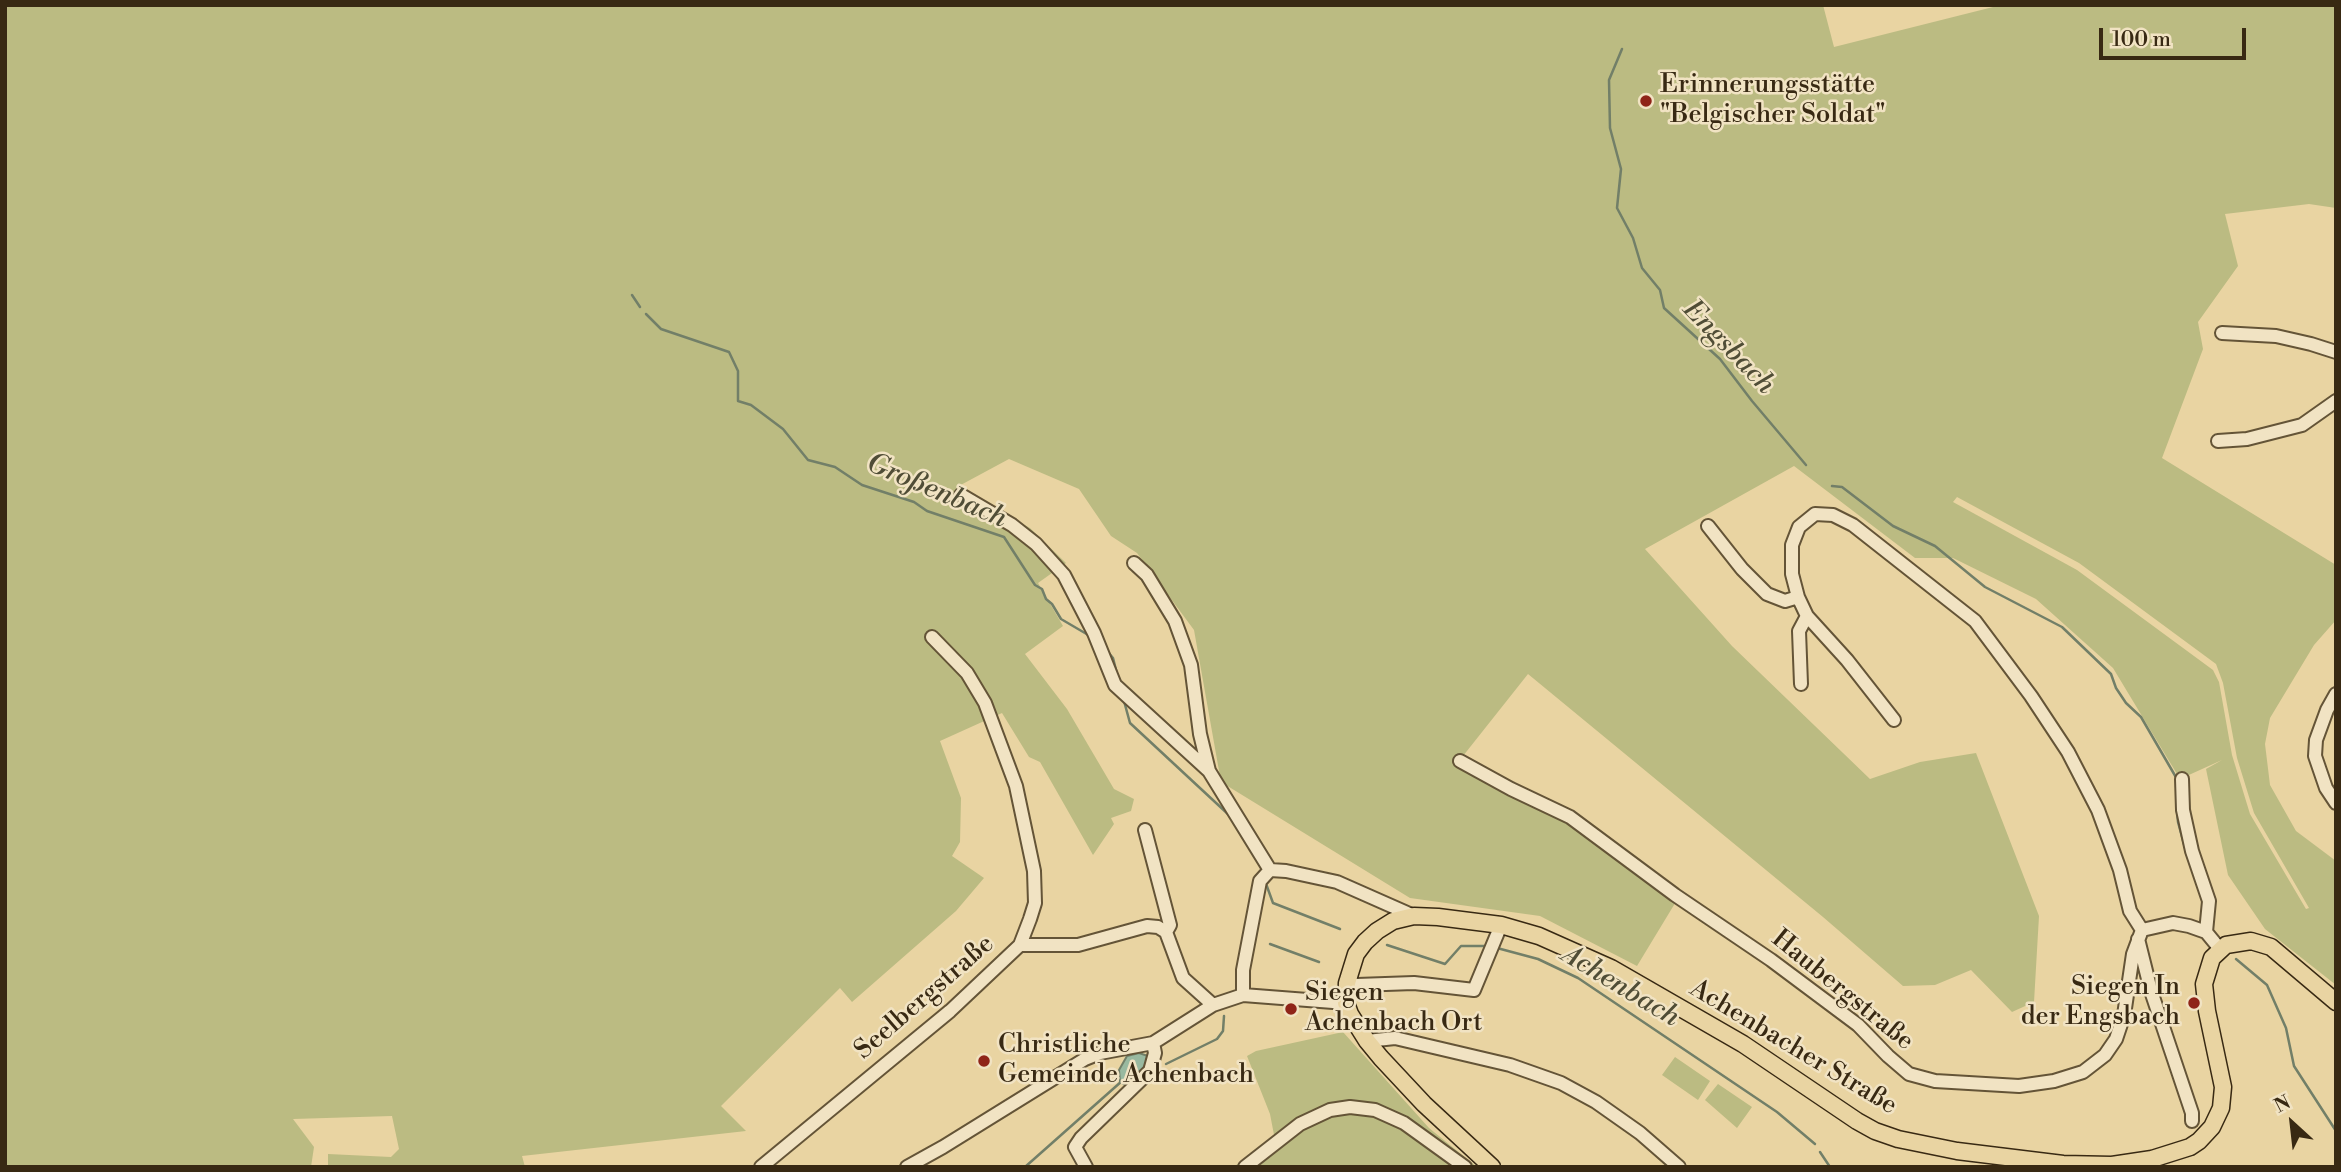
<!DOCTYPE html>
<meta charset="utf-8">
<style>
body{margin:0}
#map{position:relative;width:2341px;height:1172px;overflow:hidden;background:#e9d4a2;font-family:"Libre Bodoni",serif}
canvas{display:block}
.frame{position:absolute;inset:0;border:7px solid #382913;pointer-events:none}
.north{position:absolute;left:2257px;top:1088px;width:70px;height:70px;-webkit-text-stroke:5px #f1e3c3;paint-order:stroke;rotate:333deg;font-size:19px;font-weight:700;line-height:28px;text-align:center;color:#382913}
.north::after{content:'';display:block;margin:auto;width:24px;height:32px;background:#382913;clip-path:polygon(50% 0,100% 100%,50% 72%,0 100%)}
.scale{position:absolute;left:2099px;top:28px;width:147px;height:32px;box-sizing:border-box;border:4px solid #382913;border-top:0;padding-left:9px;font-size:21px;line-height:24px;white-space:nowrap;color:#382913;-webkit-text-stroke:5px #f1e3c3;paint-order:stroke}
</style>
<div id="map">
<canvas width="2341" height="1172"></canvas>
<div class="frame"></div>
<div class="north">N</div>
<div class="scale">100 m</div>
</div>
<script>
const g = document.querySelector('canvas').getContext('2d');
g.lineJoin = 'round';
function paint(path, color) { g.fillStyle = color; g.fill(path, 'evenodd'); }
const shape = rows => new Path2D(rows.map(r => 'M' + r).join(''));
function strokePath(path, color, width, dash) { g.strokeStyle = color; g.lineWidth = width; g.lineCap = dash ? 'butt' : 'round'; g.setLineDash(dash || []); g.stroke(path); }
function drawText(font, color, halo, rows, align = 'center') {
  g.font = font + ' "Libre Bodoni",serif'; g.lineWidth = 5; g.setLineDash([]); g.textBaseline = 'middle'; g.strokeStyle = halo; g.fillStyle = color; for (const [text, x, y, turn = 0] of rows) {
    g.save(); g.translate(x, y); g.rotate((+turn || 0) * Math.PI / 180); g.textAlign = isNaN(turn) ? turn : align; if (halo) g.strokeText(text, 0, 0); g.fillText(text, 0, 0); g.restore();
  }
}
paint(shape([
 [5,5,1823,5,1834,47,2001,5,2336,5,2336,208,2309,204,2225,214,2238,266,2198,322,2203,349,2162,458,2336,565,2336,620,2314,645,2270,718,2265,744,2270,785,2296,831,2336,861,2336,985,2265,929,2228,875,2206,769,2222,760,2180,779,2113,668,2036,599,1953,558,1915,558,1794,466,1645,549,1732,646,1870,779,1920,762,1976,753,2039,916,2034,1002,2012,1012,1971,970,1935,985,1903,986,1823,917,1528,674,1463,756,1581,821,1677,900,1637,966,1540,916,1410,898,1221,782,1194,630,1137,553,1111,536,1079,489,1009,459,957,487,1030,528,1066,563,1038,583,1063,626,1025,654,1067,709,1114,789,1134,799,1131,811,1111,818,1114,824,1093,855,1040,762,1029,757,1002,713,940,741,961,798,960,842,952,856,984,878,956,911,852,1002,840,988,721,1106,746,1131,522,1156,525,1167,328,1167,328,1154,391,1157,399,1149,392,1116,293,1119,314,1147,311,1167,5,1167],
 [1957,497,2079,563,2216,664,2223,683,2237,758,2254,813,2309,908,2306,909,2250,814,2232,755,2219,682,2213,670,2077,570,1953,502],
 [1343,1032,1429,1128,1477,1167,1233,1167,1275,1140,1270,1114,1247,1056,1256,1051],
 [1675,1057,1710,1081,1698,1100,1662,1075],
 [1718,1084,1752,1107,1737,1128,1705,1100]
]), '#bbbb82');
const water = shape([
 [1139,1053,1148,1056,1146,1065,1125,1085,1120,1082,1119,1070,1127,1056,1139,1053]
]);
paint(water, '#99b9a0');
strokePath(water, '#727f68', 2);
strokePath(shape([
 [1622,49,1609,80,1610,128,1621,169,1617,208,1633,238,1642,268,1660,290,1664,308,1720,359,1752,401,1806,465],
 [632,295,640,307],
 [646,314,661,329,729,352,738,371,738,401,751,405,783,429,808,460,835,467,862,485,914,502,927,511,1004,537,1035,585,1042,589,1046,599,1052,604,1061,619,1090,636],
 [1832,486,1842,487,1893,526,1935,546,1985,587,2062,627,2111,674,2116,688,2126,703,2141,717,2177,779],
 [1108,652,1113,658,1118,678],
 [1124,701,1130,723,1229,815],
 [2177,811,2178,822,2185,848],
 [1265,881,1273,903,1340,929],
 [1270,944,1319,962],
 [1387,945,1445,964,1461,946,1488,946],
 [1497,948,1538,959,1578,978,1777,1112,1815,1144],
 [2236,959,2267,985,2286,1028,2294,1066,2336,1131],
 [1166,1064,1217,1039,1223,1031,1224,1016],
 [1820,1152,1830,1167],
 [1025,1167,1122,1081]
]), '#727f68', 2.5);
const minor = shape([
 [2222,333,2276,336,2311,344,2336,352],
 [2218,441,2247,439,2302,425,2336,401],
 [961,495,1012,525,1036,544,1064,575,1094,633,1115,685,1209,771,1270,870],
 [1708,526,1742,569,1767,594,1785,601,1798,597],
 [1134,563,1147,575,1175,621,1191,665,1200,734,1209,771],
 [1801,684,1799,631,1807,616],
 [2336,694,2327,710,2316,740,2315,756,2326,788,2336,803],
 [1894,720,1847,660,1807,616,1798,597,1792,574,1792,545,1799,527,1815,514,1833,515,1853,525,1975,621,2031,696,2068,752,2098,810,2120,870,2130,911,2142,930],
 [1460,761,1511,789,1570,817,1675,895,1771,960,1858,1025,1888,1056,1909,1074,1935,1081,2019,1086,2054,1081,2083,1072,2105,1055,2116,1039,2124,1015,2133,954,2142,930,2173,923,2189,926,2206,932,2220,949],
 [2182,779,2183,810,2192,851,2209,901,2206,932],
 [1145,830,1170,925,1166,932],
 [1270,870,1286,871,1337,882,1414,916],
 [2138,939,2151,991,2192,1113,2192,1121],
 [1020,945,1078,945,1147,926,1158,927,1166,932,1183,978,1213,1005],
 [1347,983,1357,985,1414,983,1474,990,1501,925],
 [1243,995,1243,970,1260,881,1270,870],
 [1367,1041,1395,1038,1510,1065,1561,1083,1596,1102,1640,1133,1679,1167],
 [761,1167,950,1011,1020,945,1030,919,1035,903,1034,871,1016,786,985,703,967,673,932,637],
 [907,1167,943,1147,1085,1059,1100,1053,1153,1043,1213,1005,1243,995,1346,1003],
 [1086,1167,1075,1147,1081,1138,1150,1071,1155,1053,1153,1043],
 [1245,1167,1300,1124,1330,1110,1350,1107,1375,1110,1404,1123,1465,1167]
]);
const major = shape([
 [1492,1167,1424,1104,1381,1058,1367,1041,1350,1014,1346,1003,1347,983,1356,954,1365,942,1377,931,1393,921,1414,916,1438,917,1501,925,1539,936,1611,968,1743,1044,1857,1121,1875,1131,1898,1139,1957,1151,2063,1164,2112,1165,2152,1159,2190,1147,2199,1141,2212,1127,2221,1108,2223,1087,2207,1011,2204,984,2212,958,2226,945,2251,941,2271,947,2336,1002]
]);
strokePath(minor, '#645437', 16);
strokePath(major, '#382913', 19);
strokePath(minor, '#f1e3c3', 12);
strokePath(major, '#e9d4a2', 16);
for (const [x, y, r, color] of [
 [1646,101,7,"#8f2418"],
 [2194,1003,7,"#8f2418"],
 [1291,1009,7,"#8f2418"],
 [984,1061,7,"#8f2418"]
]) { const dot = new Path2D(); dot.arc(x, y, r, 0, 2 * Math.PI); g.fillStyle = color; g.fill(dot); strokePath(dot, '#f1e3c3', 2.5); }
drawText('26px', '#382913', '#f1e3c3', [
 ["Erinnerungsstätte",1660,86],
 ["\"Belgischer Soldat\"",1660,116],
 ["Siegen In",2180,988,"right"],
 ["der Engsbach",2180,1018,"right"],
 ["Siegen",1305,994],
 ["Achenbach Ort",1305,1024],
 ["Christliche",998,1046],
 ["Gemeinde Achenbach",998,1076]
], 'left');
drawText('26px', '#382913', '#f1e3c3', [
 ["Haubergstraße",1842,991,39],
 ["Seelbergstraße",925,998,-41],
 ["Achenbacher Straße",1793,1048,31]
]);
drawText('italic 28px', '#504d36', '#f1e3c3', [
 ["Engsbach",1728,348,46],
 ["Großenbach",936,492,23],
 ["Achenbach",1620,987,31]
]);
</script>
